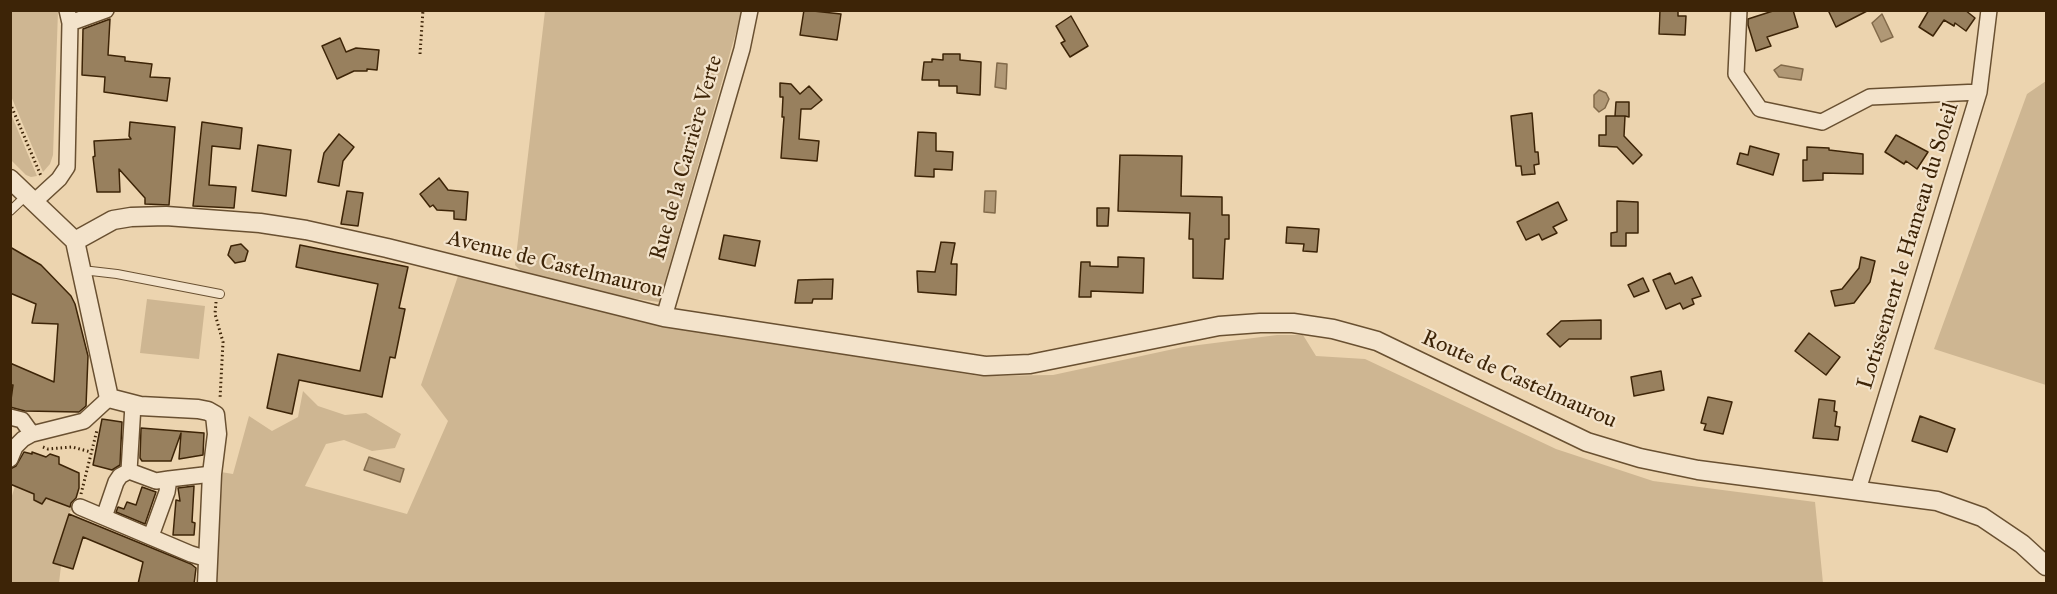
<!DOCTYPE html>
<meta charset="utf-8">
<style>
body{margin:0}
#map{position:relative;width:2057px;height:594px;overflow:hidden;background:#ecd4af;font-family:"IM FELL Great Primer",serif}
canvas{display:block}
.frame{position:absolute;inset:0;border:12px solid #3d2407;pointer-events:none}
</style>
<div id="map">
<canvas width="2057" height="594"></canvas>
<div class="frame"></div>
</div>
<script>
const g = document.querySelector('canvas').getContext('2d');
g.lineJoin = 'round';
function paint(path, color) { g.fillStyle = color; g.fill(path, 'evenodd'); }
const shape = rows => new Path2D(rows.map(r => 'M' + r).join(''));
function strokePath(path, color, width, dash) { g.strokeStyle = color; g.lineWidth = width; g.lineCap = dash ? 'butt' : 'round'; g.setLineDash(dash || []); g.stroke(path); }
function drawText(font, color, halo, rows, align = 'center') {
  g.font = font + ' "IM FELL Great Primer",serif'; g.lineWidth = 4.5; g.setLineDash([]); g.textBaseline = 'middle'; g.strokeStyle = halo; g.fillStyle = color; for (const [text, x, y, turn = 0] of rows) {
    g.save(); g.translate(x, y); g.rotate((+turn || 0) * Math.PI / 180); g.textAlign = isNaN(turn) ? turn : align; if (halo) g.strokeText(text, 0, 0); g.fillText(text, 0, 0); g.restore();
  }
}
paint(shape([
 [10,11,58,11,53,155,50,164,43,172,11,96],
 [545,11,742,11,659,302,609,295,521,271,515,265],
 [2046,81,2046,385,1934,349,2027,94],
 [11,114,37,176,31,177,26,175,11,160],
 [458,276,678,328,979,376,1053,375,1183,347,1277,335,1303,335,1316,356,1365,359,1556,449,1653,481,1815,502,1823,583,216,584,220,525,221,472,233,474,249,416,272,431,298,417,303,391,318,406,345,415,366,413,401,434,395,448,372,451,344,440,326,444,305,486,407,514,448,421,421,385],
 [147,299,205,306,199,359,140,353],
 [15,486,34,494,34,500,42,504,46,498,73,508,69,513,53,563,61,566,59,583,11,584,10,502]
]), '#ceb692');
const water = shape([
 [1882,14,1893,37,1881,42,1872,23,1882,14],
 [997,63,1007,64,1006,89,995,87,997,63],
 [1781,65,1803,69,1801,80,1779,77,1774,70,1781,65],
 [1599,90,1606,93,1609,99,1605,108,1599,112,1594,107,1594,95,1599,90],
 [985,191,996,191,995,213,984,212,985,191],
 [369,457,404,469,400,482,364,470,369,457]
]);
paint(water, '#b09876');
strokePath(water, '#826a4a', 1.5);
const building = shape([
 [804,10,841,14,837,40,800,35,804,10],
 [1660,10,1678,10,1678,16,1686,16,1685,35,1659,34,1660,10],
 [1776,10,1793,10,1798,27,1767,37,1771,46,1756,51,1748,25,1748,19,1776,10],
 [1828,10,1869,10,1836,27,1828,10],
 [1929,10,1965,10,1975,18,1966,31,1955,23,1954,26,1944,20,1933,36,1919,27,1929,10],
 [1071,16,1088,46,1070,57,1061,43,1065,41,1056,26,1071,16],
 [110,19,108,55,125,57,125,61,152,64,150,77,170,78,167,101,104,92,105,77,82,75,83,29,110,19],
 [340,38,346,52,356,48,379,50,377,70,367,69,367,71,354,71,337,79,322,46,340,38],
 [943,54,960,54,960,60,981,62,980,95,957,93,957,86,939,86,939,80,922,80,924,62,932,62,932,59,943,60,943,54],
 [780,83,791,84,800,94,809,86,822,100,811,109,801,109,799,139,819,141,817,161,781,158,784,117,782,117,783,97,780,97,780,83],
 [1616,102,1629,102,1629,117,1625,116,1624,136,1642,155,1633,164,1617,147,1599,146,1599,135,1606,135,1606,116,1625,116,1615,116,1616,102],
 [1532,113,1535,152,1538,152,1539,164,1534,165,1535,174,1522,175,1521,166,1516,166,1511,116,1532,113],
 [130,122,175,127,169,205,145,204,145,198,119,169,120,192,97,192,93,157,95,156,94,141,131,139,129,136,130,122],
 [202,122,242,128,240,149,212,146,209,185,236,187,234,208,193,206,202,122],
 [918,132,936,133,936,151,953,152,952,170,934,169,934,177,915,176,918,132],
 [339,134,354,147,343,161,339,186,318,182,324,153,339,134],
 [1896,135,1928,152,1917,169,1906,161,1904,164,1885,152,1896,135],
 [258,145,291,150,286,196,252,191,258,145],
 [1750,146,1779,154,1773,175,1737,164,1740,153,1748,155,1750,146],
 [1807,147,1829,148,1829,150,1863,154,1863,174,1823,173,1823,180,1803,181,1803,160,1807,160,1807,147],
 [1120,155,1182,156,1181,196,1222,197,1222,215,1229,215,1229,239,1225,239,1223,279,1193,278,1193,239,1189,239,1190,213,1118,211,1120,155],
 [439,178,448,190,468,192,466,220,454,219,454,211,437,210,433,205,430,207,420,194,439,178],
 [347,191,363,193,358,226,341,224,347,191],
 [1617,201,1638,202,1638,233,1626,233,1626,246,1611,246,1611,233,1617,232,1617,201],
 [1558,202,1567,220,1553,227,1557,233,1542,240,1539,234,1526,240,1517,222,1558,202],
 [1097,208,1109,208,1108,226,1097,226,1097,208],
 [1287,227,1319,229,1317,252,1303,251,1304,244,1286,243,1287,227],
 [724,235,760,241,755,266,719,259,724,235],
 [941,242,955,243,951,264,957,264,956,295,918,292,917,271,935,272,941,242],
 [241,244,248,251,245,261,235,263,228,255,231,246,241,244],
 [300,245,408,267,399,308,405,309,395,358,390,357,382,397,299,380,292,414,267,408,278,354,360,371,378,284,296,267,300,245],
 [10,247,41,265,71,296,75,304,88,356,86,406,79,412,25,411,10,407,13,385,10,385,10,363,54,382,58,324,32,323,36,304,10,293,10,247],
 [1118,257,1144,258,1143,293,1091,291,1091,297,1079,297,1081,262,1090,262,1090,266,1118,267,1118,257],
 [1861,257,1875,261,1870,282,1854,303,1835,306,1831,291,1842,289,1859,268,1861,257],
 [1670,273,1675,284,1692,277,1701,296,1692,299,1694,304,1683,309,1680,303,1666,309,1653,280,1670,273],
 [1643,278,1649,291,1634,297,1628,285,1643,278],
 [833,279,832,299,813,299,812,303,795,303,798,280,833,279],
 [1601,320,1601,339,1569,339,1560,347,1547,334,1561,321,1601,320],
 [1809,333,1840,357,1826,375,1795,351,1809,333],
 [1661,371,1664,390,1634,396,1631,377,1661,371],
 [1708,397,1732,402,1723,434,1704,430,1706,424,1701,423,1708,397],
 [1819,399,1835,401,1834,411,1837,412,1835,426,1840,427,1838,440,1813,438,1819,399],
 [1920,416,1955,429,1947,452,1912,441,1920,416],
 [102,419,122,422,120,465,112,470,93,465,102,419],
 [141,428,204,433,203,455,179,459,181,433,171,461,142,461,140,458,141,428],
 [24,452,32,454,32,452,46,457,50,454,59,457,59,464,79,473,79,488,76,498,71,503,70,507,46,498,42,504,34,500,34,494,10,484,10,469,16,466,24,452],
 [194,486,192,522,195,523,194,535,173,535,176,500,180,501,178,488,194,486],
 [142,487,156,492,145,524,116,512,118,507,124,509,127,502,136,505,142,487],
 [69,514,191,564,196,568,194,584,138,584,143,562,83,537,73,569,53,563,69,514]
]);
paint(building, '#98805e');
strokePath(building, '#3d2407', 1.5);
const service = shape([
 [10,211,27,195],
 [83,273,91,271,117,274,220,294]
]);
const minor = shape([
 [1739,10,1736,74,1760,109,1822,122,1870,97,1979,92],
 [70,23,106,10],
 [34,202,59,179,67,167,70,23,67,10],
 [664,317,742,49,750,10],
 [133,405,129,471,156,481,169,479,167,492,151,536],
 [10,417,22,420,32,434],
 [10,459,15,447,23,439,32,434,84,421,109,398],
 [169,479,212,474],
 [1858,490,1979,92,1989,10],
 [80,507,191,554,208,559],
 [104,517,116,482,120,476,129,471]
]);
const tertiary = shape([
 [10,179,75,241],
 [75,241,113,220,131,217,166,216,260,223,306,230,387,248,664,317,985,366,1030,364,1219,326,1260,323,1293,323,1333,329,1377,341,1587,442,1640,458,1698,470,1937,501,1982,517,2022,544,2046,566],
 [75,241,109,398,140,406,198,409,208,411,215,415,217,434,212,474,207,584]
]);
strokePath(service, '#695031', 10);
strokePath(minor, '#695031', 18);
strokePath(tertiary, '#695031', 21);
strokePath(shape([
 [420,54,423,10],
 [10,103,41,176],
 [216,302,215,314,223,342,220,399],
 [43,447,48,449,72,447,91,452],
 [81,494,97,430]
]), '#3d2407', 3, [1.5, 3]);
strokePath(service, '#f3e3cb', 8);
strokePath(minor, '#f3e3cb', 15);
strokePath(tertiary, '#f3e3cb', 18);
drawText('22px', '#3d2407', '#f3e3cb', [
 ["Rue de la Carrière Verte",687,158,-74],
 ["Lotissement le Hameau du Soleil",1909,246,-73],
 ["Avenue de Castelmaurou",555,265,14],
 ["Route de Castelmaurou",1519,380,24]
]);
</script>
